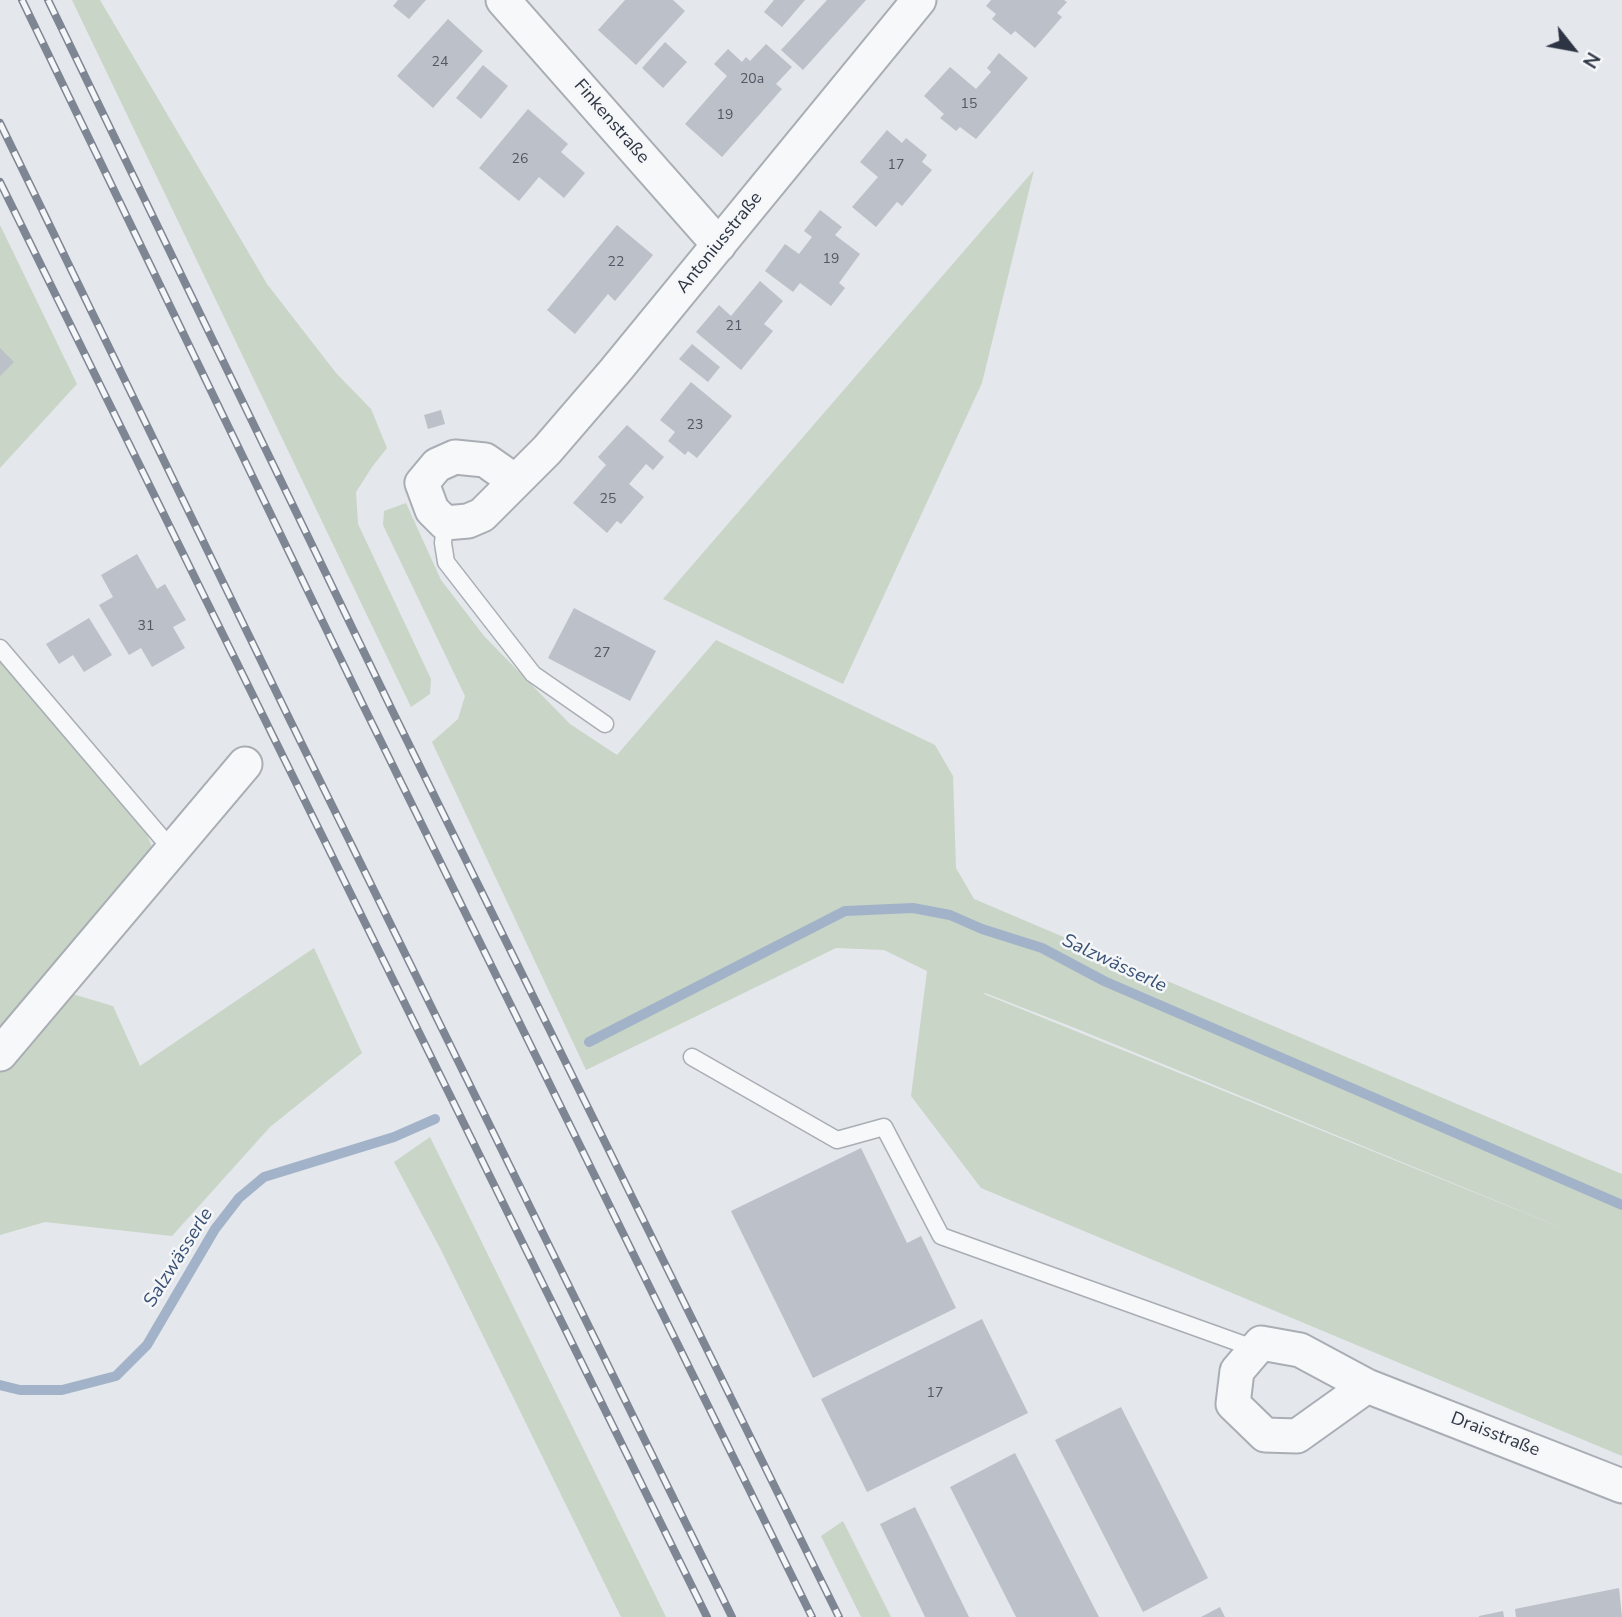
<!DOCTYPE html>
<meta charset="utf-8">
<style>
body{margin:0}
#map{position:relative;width:1622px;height:1617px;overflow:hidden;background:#e4e7eb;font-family:"Nunito Sans",sans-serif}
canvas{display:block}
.north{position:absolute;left:1538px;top:14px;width:70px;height:70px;-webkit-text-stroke:5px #f4f6f8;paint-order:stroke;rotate:121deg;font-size:19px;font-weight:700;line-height:28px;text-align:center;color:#2d3443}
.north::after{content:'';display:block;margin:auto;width:24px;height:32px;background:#2d3443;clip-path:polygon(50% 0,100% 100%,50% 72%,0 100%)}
</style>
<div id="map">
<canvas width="1622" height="1617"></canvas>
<div class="north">N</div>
</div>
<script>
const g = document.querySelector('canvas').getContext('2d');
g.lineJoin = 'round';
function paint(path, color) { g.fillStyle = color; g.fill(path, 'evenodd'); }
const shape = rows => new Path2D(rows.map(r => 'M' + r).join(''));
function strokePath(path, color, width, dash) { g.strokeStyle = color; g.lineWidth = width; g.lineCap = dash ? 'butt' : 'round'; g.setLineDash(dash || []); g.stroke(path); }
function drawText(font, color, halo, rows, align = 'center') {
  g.font = font + ' "Nunito Sans",sans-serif'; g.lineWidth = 5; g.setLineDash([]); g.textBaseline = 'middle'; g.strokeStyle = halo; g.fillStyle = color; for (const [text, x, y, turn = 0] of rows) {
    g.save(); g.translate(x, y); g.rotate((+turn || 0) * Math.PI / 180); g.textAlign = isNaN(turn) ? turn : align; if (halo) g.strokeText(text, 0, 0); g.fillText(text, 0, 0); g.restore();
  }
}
paint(shape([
 [72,0,100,0,267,284,336,373,371,409,387,448,372,467,356,492,358,524,431,679,430,694,411,707],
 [1034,170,982,383,843,684,663,599],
 [0,225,77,384,0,468],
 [406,503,441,580,484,636,570,724,617,755,716,640,935,745,953,776,956,868,974,899,1622,1174,1622,1456,981,1188,911,1096,927,971,884,950,836,948,586,1070,432,742,458,719,465,696,383,525,384,511],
 [985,993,1075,1028,1582,1236,984,994],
 [0,660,146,832,156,857,0,1038],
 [314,948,362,1053,270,1127,172,1236,45,1222,0,1235,0,1069,69,993,113,1006,140,1066],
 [430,1137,666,1617,621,1617,441,1250,394,1162],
 [843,1521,891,1617,861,1617,821,1536]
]), '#c9d5c6');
strokePath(shape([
 [589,1042,845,911,913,908,950,915,982,929,1042,948,1104,981,1622,1205],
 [0,1385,20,1390,62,1390,116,1376,147,1345,215,1229,239,1198,264,1177,394,1137,435,1119]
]), '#a2b3c9', 10);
paint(shape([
 [398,0,426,0,409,19,393,6],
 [625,0,673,0,685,11,636,65,598,30],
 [774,0,805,0,782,27,764,12],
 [827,0,866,0,803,70,781,50],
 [991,0,1064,0,1067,2,1057,13,1062,17,1035,48,1015,31,1011,35,992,19,996,14,986,6],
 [448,19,483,51,433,108,397,76],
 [665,42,687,62,663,88,642,68],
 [766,44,792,67,776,84,782,89,722,157,685,124,727,76,714,64,728,49,742,62,746,57,750,61],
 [999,53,1028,78,976,139,960,127,956,131,940,118,944,114,924,96,950,67,976,89,991,72,987,68],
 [483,65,508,86,481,119,456,98],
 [528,109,568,144,561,152,585,173,564,198,539,177,519,201,479,168],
 [887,130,902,143,906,138,927,155,922,162,932,170,902,206,897,202,876,227,852,207,878,177,860,162],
 [820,210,842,227,835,235,860,254,839,283,845,288,831,306,800,283,793,292,765,271,785,244,799,254,812,237,804,231],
 [617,225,653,255,615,301,608,294,575,334,547,310],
 [760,281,783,301,764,324,773,331,741,370,696,332,719,305,731,316],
 [692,344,720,367,708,382,679,359],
 [0,348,14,362,0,376],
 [691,382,732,416,697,458,688,451,685,455,668,441,675,432,660,420],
 [441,410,445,424,428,429,424,415],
 [627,425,664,457,653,470,646,464,629,484,644,497,621,524,617,521,607,533,573,503,606,465,598,457],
 [137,554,157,589,165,584,186,620,173,627,185,648,152,667,141,648,129,655,99,605,113,597,101,575],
 [574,608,656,651,630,701,548,658],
 [89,618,112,655,84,672,73,655,59,664,46,644],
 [861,1148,907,1243,921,1236,956,1308,813,1378,731,1211],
 [982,1319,1028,1413,867,1492,821,1399],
 [1121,1407,1208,1578,1143,1612,1055,1440],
 [1015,1453,1099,1617,1016,1617,950,1487],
 [915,1507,969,1617,925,1617,880,1524],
 [1619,1588,1622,1617,1516,1617,1515,1609],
 [1220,1607,1225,1617,1201,1617],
 [1503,1611,1504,1617,1479,1617,1479,1616]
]), '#bcc0c8');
const service = shape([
 [445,523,443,543,446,562,533,674,605,724],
 [0,648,173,851],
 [692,1057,837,1140,884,1127,941,1236,1256,1349]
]);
const minor = shape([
 [503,0,719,245],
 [515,481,485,460,455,457,437,465,422,483,432,510,445,523,468,521,482,515,547,450,615,371,919,0],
 [0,1054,245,764],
 [1367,1386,1297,1436,1265,1435,1233,1404,1237,1371,1261,1343,1300,1350,1367,1386,1622,1486]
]);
strokePath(service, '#a9aeb5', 19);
strokePath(minor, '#a9aeb5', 37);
strokePath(service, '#f7f8fa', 16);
strokePath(minor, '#f7f8fa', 33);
const rail = shape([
 [22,0,361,701,812,1617],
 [48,0,392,710,839,1617],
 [0,123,287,714,732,1617],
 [0,182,707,1617]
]);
strokePath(rail, '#7e8694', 8);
strokePath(rail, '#f4f6f8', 5, [16]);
drawText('14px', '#515764', null, [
 ["24",440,63],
 ["20a",752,80],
 ["15",969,105],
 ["19",725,116],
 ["26",520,160],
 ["17",896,166],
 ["19",831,260],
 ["22",616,263],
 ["21",734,327],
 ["23",695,426],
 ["25",608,500],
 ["31",146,627],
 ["27",602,654],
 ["17",935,1394]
]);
drawText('18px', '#2d3443', '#f4f6f8', [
 ["Finkenstraße",611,122,49],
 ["Antoniusstraße",720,243,-51],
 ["Draisstraße",1495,1435,21]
]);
drawText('italic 19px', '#395175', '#f4f6f8', [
 ["Salzwässerle",1114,964,25],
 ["Salzwässerle",179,1258,-58]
]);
</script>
